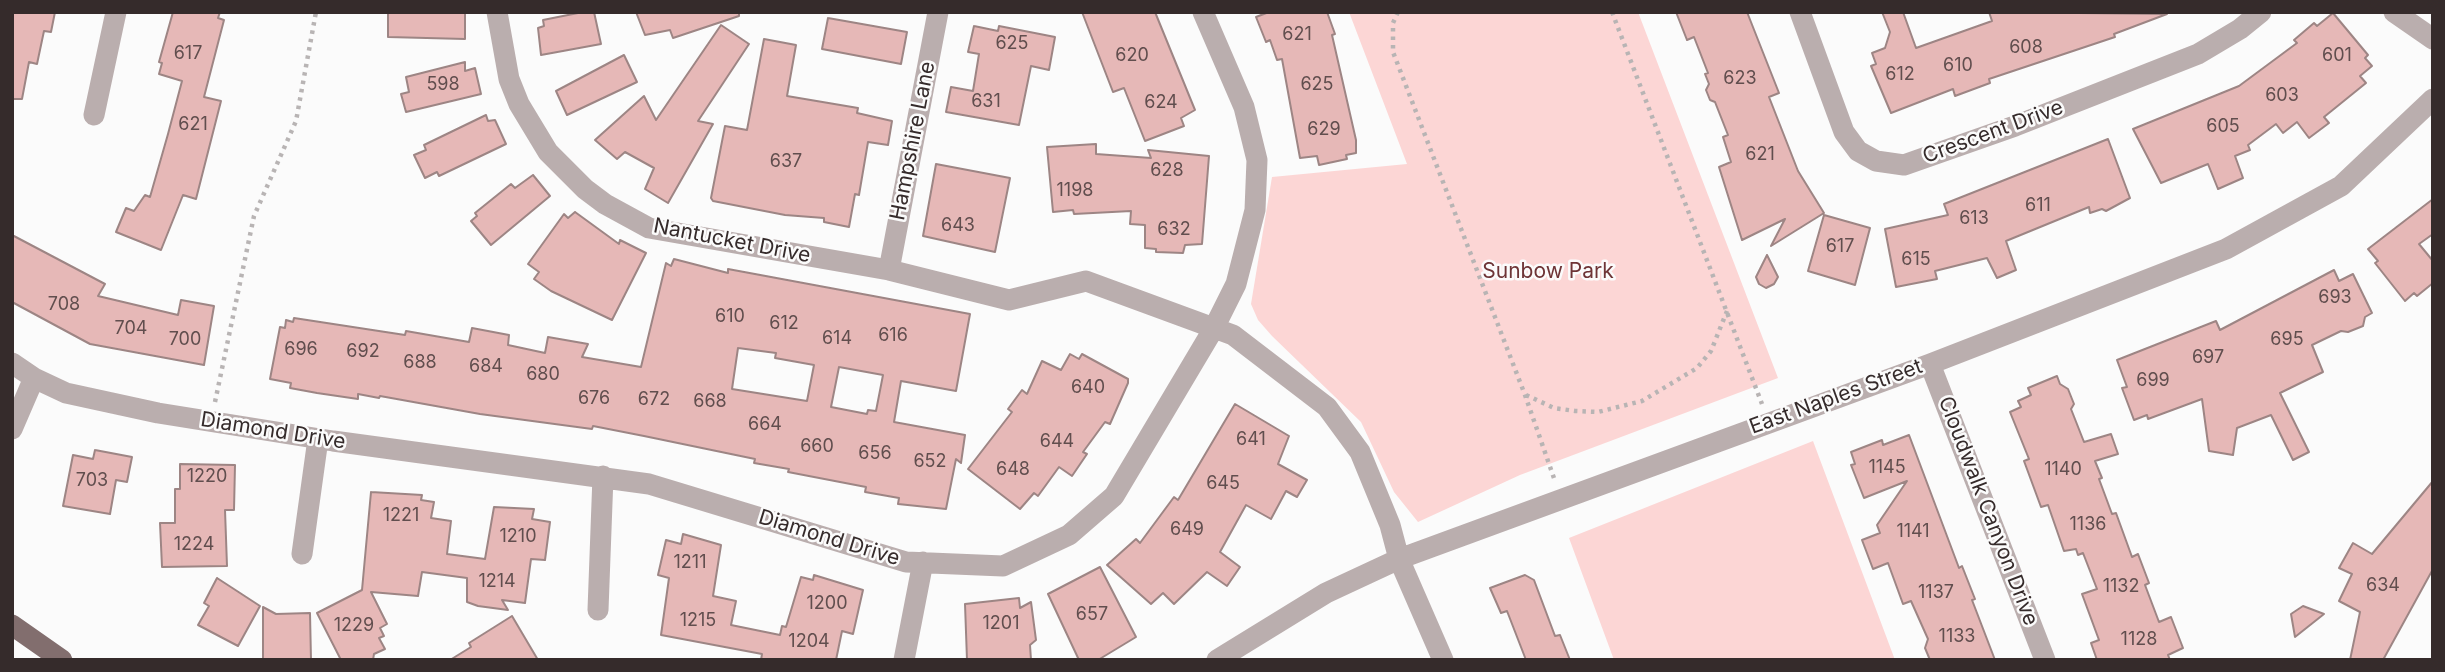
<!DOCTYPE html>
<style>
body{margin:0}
#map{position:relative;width:2445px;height:672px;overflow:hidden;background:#fbfbfb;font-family:Inter,sans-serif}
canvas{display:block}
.frame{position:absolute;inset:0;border:14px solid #352b2b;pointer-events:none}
</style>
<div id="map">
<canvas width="2445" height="672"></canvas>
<div class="frame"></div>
</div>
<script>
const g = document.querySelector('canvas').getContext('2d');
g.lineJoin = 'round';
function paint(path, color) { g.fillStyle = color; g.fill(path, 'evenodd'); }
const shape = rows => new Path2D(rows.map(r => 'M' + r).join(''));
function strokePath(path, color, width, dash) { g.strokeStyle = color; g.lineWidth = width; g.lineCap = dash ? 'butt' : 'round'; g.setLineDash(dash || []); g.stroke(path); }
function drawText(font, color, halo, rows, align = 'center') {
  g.font = font + ' Inter,sans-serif'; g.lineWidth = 5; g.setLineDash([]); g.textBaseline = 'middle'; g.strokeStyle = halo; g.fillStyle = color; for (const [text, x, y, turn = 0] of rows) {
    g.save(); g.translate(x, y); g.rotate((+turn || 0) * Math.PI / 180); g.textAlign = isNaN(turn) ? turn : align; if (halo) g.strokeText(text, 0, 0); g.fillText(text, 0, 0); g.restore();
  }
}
paint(shape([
 [1349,12,1638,12,1778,378,1520,475,1418,522,1394,492,1361,422,1272,336,1258,320,1251,304,1272,177,1407,164],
 [1813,441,1895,660,1614,660,1569,538]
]), '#fcd6d5');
const building = shape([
 [12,12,55,12,51,32,44,31,37,64,29,62,22,99,12,99,12,12],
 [173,12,220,12,218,18,224,20,204,97,221,101,196,199,183,195,161,250,116,232,126,208,134,211,145,195,150,197,168,134,182,81,159,74,162,63,159,62,173,12],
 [388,12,465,12,465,39,388,37,388,12],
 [583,12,594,12,601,44,541,55,538,28,544,26,543,20,583,12],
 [636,12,739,12,739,16,673,38,670,30,645,35,636,12],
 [1082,12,1155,12,1195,110,1181,118,1184,126,1145,141,1124,88,1113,92,1082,12],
 [1269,12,1327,12,1335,34,1332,35,1356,140,1356,153,1346,155,1347,159,1319,165,1317,156,1300,158,1282,59,1277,60,1270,40,1266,42,1256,17,1269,12],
 [1676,12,1747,12,1779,93,1769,97,1798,171,1824,213,1771,246,1785,219,1742,240,1719,167,1731,162,1723,137,1728,135,1715,102,1710,100,1706,90,1709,84,1705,74,1708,73,1694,37,1687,40,1676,12],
 [1882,12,1903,12,1916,48,1992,21,1989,12,2167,14,2114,34,2115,37,1989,79,1990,83,1955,96,1953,89,1891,113,1871,66,1876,64,1872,53,1885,48,1890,32,1882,12],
 [2333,13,2368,55,2365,58,2372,66,2360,76,2366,83,2324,117,2329,123,2309,138,2297,122,2283,133,2276,124,2248,145,2250,150,2235,156,2243,178,2218,189,2208,164,2161,183,2133,129,2239,86,2297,43,2294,40,2314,23,2317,26,2333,13],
 [828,18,907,32,901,64,822,49,828,18],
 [721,25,749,44,698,121,713,124,668,203,645,189,654,168,625,152,617,159,595,140,644,96,656,120,721,25],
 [974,26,998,31,999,26,1055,37,1049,70,1031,66,1019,125,946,112,951,87,973,91,979,54,968,52,974,26],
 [764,39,796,45,787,96,858,108,857,113,892,121,888,145,868,142,859,195,855,194,849,227,824,222,824,218,785,215,713,201,711,198,725,126,747,130,764,39],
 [624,55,637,82,567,115,556,91,624,55],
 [465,62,465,71,475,68,481,94,406,112,401,94,409,92,406,77,465,62],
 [486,115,488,121,495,120,506,144,439,176,437,172,425,178,414,155,426,150,424,145,486,115],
 [2108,139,2130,198,2106,211,2102,209,2090,213,2089,207,2006,241,2016,270,1997,278,1987,258,1935,271,1937,279,1896,287,1885,229,1948,215,1944,204,2108,139],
 [1096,144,1096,154,1151,158,1148,150,1209,156,1202,244,1185,245,1183,253,1156,252,1156,249,1145,248,1145,225,1130,224,1131,211,1074,214,1073,210,1053,212,1047,147,1096,144],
 [936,164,1010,178,995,252,923,236,936,164],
 [533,175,550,196,491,245,471,221,477,216,475,213,511,184,515,188,533,175],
 [2433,199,2433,234,2419,244,2433,261,2433,283,2417,296,2414,293,2405,301,2375,263,2378,261,2368,249,2433,199],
 [575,212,619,244,620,240,646,253,612,320,551,291,534,279,539,272,528,264,564,214,568,218,575,212],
 [1824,215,1870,228,1855,285,1808,271,1824,215],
 [12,235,105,284,98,296,178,315,181,300,214,306,204,365,90,344,12,302,12,235],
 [1767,255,1778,277,1774,284,1766,288,1759,284,1756,277,1767,255],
 [674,259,728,273,728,269,970,314,956,391,901,381,894,422,965,435,961,463,956,459,946,509,898,504,899,498,865,492,866,487,788,472,789,469,754,463,755,459,644,436,593,426,592,429,480,414,380,396,379,398,358,394,358,399,317,393,290,388,291,383,270,379,280,327,285,328,286,320,293,322,294,318,405,335,406,331,469,342,472,328,509,335,508,345,545,353,548,337,588,344,582,357,641,367,666,263,671,266,674,259],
 [738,348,776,353,775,358,814,365,807,401,732,389,738,348],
 [839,367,883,375,876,411,868,410,867,414,831,407,839,367],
 [2334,270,2339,281,2353,274,2372,313,2365,317,2363,326,2348,332,2341,331,2312,345,2323,372,2280,393,2309,452,2293,460,2271,415,2237,428,2233,455,2209,451,2202,399,2148,419,2147,415,2134,420,2122,388,2127,387,2117,360,2216,321,2220,330,2334,270],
 [1070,354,1079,359,1082,354,1128,379,1128,383,1110,424,1105,422,1083,452,1087,454,1072,476,1059,467,1038,496,1034,493,1020,509,968,469,1012,412,1008,409,1022,390,1027,394,1042,361,1061,370,1070,354],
 [2057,376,2060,384,2068,389,2074,404,2071,409,2084,442,2111,434,2118,454,2095,461,2102,478,2099,479,2112,514,2116,513,2132,557,2138,554,2149,583,2145,585,2159,622,2171,617,2183,648,2168,655,2170,660,2097,660,2091,643,2099,640,2082,594,2097,589,2083,553,2078,555,2076,549,2064,551,2048,505,2041,507,2024,461,2029,459,2010,412,2021,407,2018,401,2031,395,2028,388,2057,376],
 [1235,404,1289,436,1278,464,1307,480,1297,497,1286,491,1271,519,1246,505,1220,552,1240,567,1227,586,1207,572,1174,604,1163,593,1151,604,1107,565,1136,539,1140,543,1174,497,1178,500,1235,404],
 [1909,435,1959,568,1962,566,1975,599,1972,600,1995,660,1930,660,1925,648,1928,639,1911,601,1903,604,1888,563,1873,569,1862,540,1880,533,1877,525,1907,481,1864,498,1851,465,1855,464,1851,452,1882,440,1883,445,1909,435],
 [95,450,132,457,127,482,116,480,110,514,63,506,73,455,93,459,95,450],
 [180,464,235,465,234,510,225,510,227,566,162,567,160,523,175,523,175,489,180,489,180,464],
 [2433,481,2433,569,2383,660,2350,660,2360,612,2339,601,2352,574,2339,568,2353,543,2372,554,2433,481],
 [371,492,422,495,421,500,434,502,431,518,451,521,447,554,485,559,494,507,534,509,532,519,550,522,545,560,531,559,525,603,502,600,508,610,478,606,467,602,467,578,422,572,418,596,371,592,387,624,380,628,384,636,379,638,385,649,374,654,373,660,341,660,317,613,362,590,371,492],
 [683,534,721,545,713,596,736,601,731,625,780,635,782,626,786,627,801,577,813,580,814,575,863,590,853,634,842,631,836,660,761,660,762,654,661,635,669,578,658,575,666,540,681,544,683,534],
 [1100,567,1136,637,1098,660,1079,660,1048,594,1100,567],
 [1525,575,1534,580,1555,636,1560,635,1570,660,1526,660,1507,611,1501,613,1490,588,1525,575],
 [217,578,260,606,238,646,198,625,209,606,204,603,217,578],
 [1019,598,1020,608,1031,602,1036,640,1030,645,1031,660,967,660,965,604,1019,598],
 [2303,606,2324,614,2295,637,2291,614,2303,606],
 [263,607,276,614,310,613,311,660,263,659,263,607],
 [512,616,538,660,450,660,471,647,469,643,512,616]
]);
paint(building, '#e6b8b7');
strokePath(building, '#9d8584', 2);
strokePath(shape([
 [1398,12,1393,23,1393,52,1525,395,1555,481],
 [1612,12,1762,404],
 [1526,395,1554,408,1575,411,1598,412,1642,401,1697,368,1711,351,1727,311],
 [215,402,254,216,296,121,316,12]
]), '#b8b4b4', 4.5, [3.5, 5]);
strokePath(shape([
 [497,12,509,79,519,104,548,152,585,189,605,204,649,228,889,270,1009,300,1086,281,1233,335,1327,407,1360,452,1390,525,1399,559,1443,660],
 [1800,12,1844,132,1858,151,1876,161,1904,165,2015,126,2198,54,2240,29,2261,12],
 [2394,12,2433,39],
 [94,115,116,12],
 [889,270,938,12],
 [12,363,34,378,66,393,158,413,333,441,649,484,906,562,1003,566,1069,535,1114,496,1214,328,1236,284,1255,210,1257,160,1244,107,1203,12],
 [1930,364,2045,660],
 [12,429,34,378],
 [302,554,318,439],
 [598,610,603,476],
 [904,660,923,562],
 [1217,660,1326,593,1399,559,1930,364,2226,249,2341,186,2433,99]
]), '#baaeae', 21);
strokePath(shape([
 [12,625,62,660]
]), '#826e6e', 21);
drawText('18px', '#614e4e', null, [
 ["621",1297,35],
 ["625",1012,44],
 ["608",2026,48],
 ["617",188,54],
 ["620",1132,56],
 ["601",2337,56],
 ["610",1958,66],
 ["612",1900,75],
 ["623",1740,79],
 ["598",443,85],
 ["625",1317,85],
 ["603",2282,96],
 ["631",986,102],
 ["624",1161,103],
 ["621",193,125],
 ["605",2223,127],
 ["629",1324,130],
 ["621",1760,155],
 ["637",786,162],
 ["628",1167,171],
 ["1198",1075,191],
 ["611",2038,206],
 ["613",1974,219],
 ["643",958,226],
 ["632",1174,230],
 ["617",1840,247],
 ["615",1916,260],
 ["693",2335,298],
 ["708",64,305],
 ["610",730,317],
 ["612",784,324],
 ["704",131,329],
 ["616",893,336],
 ["614",837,339],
 ["700",185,340],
 ["695",2287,340],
 ["696",301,350],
 ["692",363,352],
 ["697",2208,358],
 ["688",420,363],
 ["684",486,367],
 ["680",543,375],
 ["699",2153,381],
 ["640",1088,388],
 ["676",594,399],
 ["672",654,400],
 ["668",710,402],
 ["664",765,425],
 ["641",1251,440],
 ["644",1057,442],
 ["660",817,447],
 ["656",875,454],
 ["652",930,462],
 ["1145",1887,468],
 ["648",1013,470],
 ["1140",2063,470],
 ["1220",207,477],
 ["703",92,481],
 ["645",1223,484],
 ["1221",401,516],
 ["1136",2088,525],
 ["649",1187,530],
 ["1141",1913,532],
 ["1210",518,537],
 ["1224",194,545],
 ["1211",690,563],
 ["1214",497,582],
 ["634",2383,586],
 ["1132",2121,587],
 ["1137",1936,593],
 ["1200",827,604],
 ["657",1092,615],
 ["1215",698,621],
 ["1201",1001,624],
 ["1229",354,626],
 ["1133",1957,637],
 ["1128",2139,640],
 ["1204",809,642]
]);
drawText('21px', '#352b2b', '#fbfbfb', [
 ["Crescent Drive",1993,132,-20],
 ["Hampshire Lane",913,141,-79],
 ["Nantucket Drive",732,241,11],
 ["East Naples Street",1836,397,-20],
 ["Diamond Drive",273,431,9],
 ["Cloudwalk Canyon Drive",1988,511,69],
 ["Diamond Drive",829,538,17]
]);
drawText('21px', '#6e3436', '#fbfbfb', [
 ["Sunbow Park",1548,272]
]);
</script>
